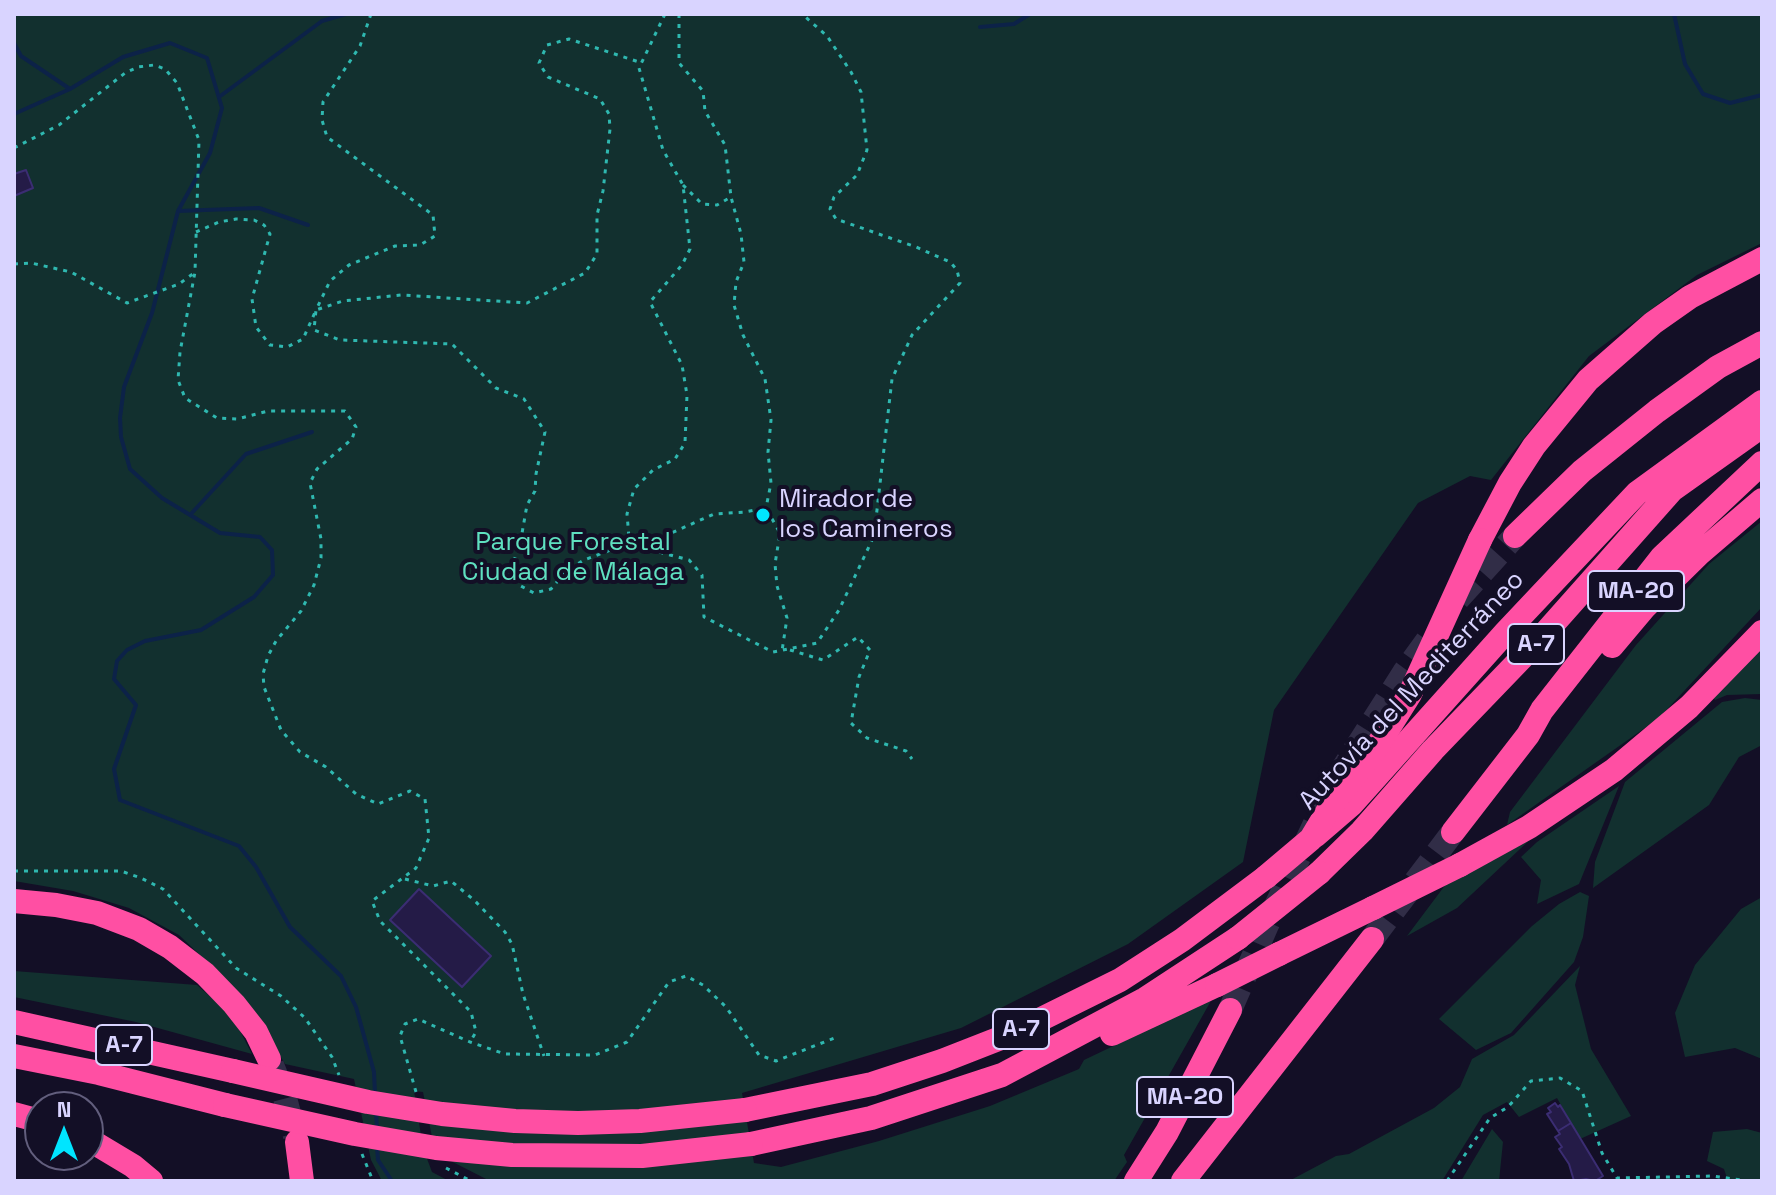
<!DOCTYPE html>
<meta charset="utf-8">
<style>
body{margin:0}
#map{position:relative;width:1776px;height:1195px;overflow:hidden;background:#130f26;font-family:"Space Grotesk",sans-serif}
canvas{display:block}
.frame{position:absolute;inset:0;border:16px solid #d9d4ff;pointer-events:none}
.north{position:absolute;left:24px;top:1091px;width:80px;height:80px;box-sizing:border-box;background:#130f26;border:2px solid #625e7d;border-radius:50%;rotate:0deg;font-size:22px;font-weight:700;line-height:32px;text-align:center;color:#d9d4ff}
.north::after{content:'';display:block;margin:auto;width:28px;height:36px;background:#00e5ff;clip-path:polygon(50% 0,100% 100%,50% 72%,0 100%)}
</style>
<div id="map">
<canvas width="1776" height="1195"></canvas>
<div class="frame"></div>
<div class="north">N</div>
</div>
<script>
const g = document.querySelector('canvas').getContext('2d');
g.lineJoin = 'round';
function paint(path, color) { g.fillStyle = color; g.fill(path, 'evenodd'); }
const shape = rows => new Path2D(rows.map(r => 'M' + r).join(''));
function strokePath(path, color, width, dash) { g.strokeStyle = color; g.lineWidth = width; g.lineCap = dash ? 'butt' : 'round'; g.setLineDash(dash || []); g.stroke(path); }
function drawText(font, color, halo, rows, align = 'center') {
  g.font = font + ' "Space Grotesk",sans-serif'; g.lineWidth = 8; g.setLineDash([]); g.textBaseline = 'middle'; g.strokeStyle = halo; g.fillStyle = color; for (const [text, x, y, turn = 0] of rows) {
    g.save(); g.translate(x, y); g.rotate((+turn || 0) * Math.PI / 180); g.textAlign = isNaN(turn) ? turn : align; if (halo) g.strokeText(text, 0, 0); g.fillText(text, 0, 0); g.restore();
  }
}
paint(shape([
 [14,14,1762,14,1762,243,1697,275,1589,356,1491,480,1470,476,1418,503,1274,710,1243,862,1128,944,961,1028,742,1093,754,1163,781,1167,879,1141,990,1106,1079,1069,1084,1060,1212,999,1124,1155,1127,1162,1114,1181,490,1181,443,1157,432,1137,423,1092,414,1091,423,1148,432,1172,449,1181,382,1181,371,1160,354,1079,285,1064,256,1016,228,982,179,935,129,908,73,891,14,881],
 [1762,521,1762,607,1659,718,1507,825,1510,812,1636,645,1709,564],
 [1762,642,1762,694,1727,695,1715,700,1712,695],
 [1745,698,1762,700,1762,745,1739,757,1709,805,1593,888,1595,862,1625,782,1722,702],
 [1619,786,1579,884,1537,904,1541,880,1521,857,1537,842],
 [1535,835,1457,908,1407,936,1446,884],
 [1580,892,1589,896,1583,937,1574,962,1511,1033,1476,1050,1439,1019,1532,926,1559,904],
 [1762,897,1762,1059,1735,1048,1685,1057,1675,1013,1695,965,1741,909],
 [1580,966,1575,985,1591,1049,1631,1116,1580,1139,1557,1098,1519,1117,1507,1102,1483,1115,1442,1181,1289,1181,1336,1156,1349,1154,1434,1108,1460,1087,1472,1059,1514,1035],
 [14,971,197,985,220,1005,239,1029,252,1054,136,1022,14,997],
 [1492,1129,1503,1142,1499,1181,1461,1181],
 [1747,1129,1762,1133,1762,1181,1728,1181,1724,1169,1707,1161,1713,1132]
]), '#12302f');
strokePath(shape([
 [1674,14,1685,64,1703,94,1730,103,1762,95],
 [980,27,1014,24,1030,14],
 [14,43,21,56,70,89],
 [219,97,322,21,346,14],
 [14,114,70,89,123,57,170,43,207,58,222,108,210,153,178,211,152,313,124,387,120,418,121,437,130,469,162,498,220,533,260,537,272,550,273,575,254,597,201,630,145,641,127,650,117,661,114,679,136,705,114,769,120,800,239,846,256,867,290,927,341,976,356,1007,374,1072,375,1094],
 [178,211,259,208,308,225],
 [190,515,246,454,312,432],
 [376,1111,377,1130],
 [377,1147,378,1160,392,1181]
]), '#0c2248', 4);
const building = shape([
 [26,170,33,188,14,196,14,174,26,170],
 [419,889,491,956,462,987,390,920,419,889],
 [1555,1103,1558,1107,1560,1105,1571,1123,1558,1131,1547,1114,1551,1112,1548,1108,1555,1103],
 [1571,1123,1603,1176,1595,1181,1586,1179,1574,1181,1569,1164,1559,1149,1562,1147,1555,1137,1560,1134,1558,1131,1571,1123]
]);
paint(building, '#241b47');
strokePath(building, '#3b2d73', 2);
strokePath(shape([
 [1458,599,1515,536],
 [1372,939,1453,832],
 [1230,1010,1267,925,1335,781,1405,671,1429,638],
 [272,1065,285,1098,295,1136]
]), '#312d47', 24, [24, 12]);
strokePath(shape([
 [371,14,360,46,323,102,322,120,327,137,433,215,435,236,420,245,395,246,349,265,330,281,316,310,314,330,340,340,452,344,496,388,524,399,545,432,536,474,535,491,527,505,521,539,514,561,521,586,534,593,551,589,566,571,584,560,635,541,660,538,714,514,745,512,766,508,780,533,775,564,777,586,787,618,782,651],
 [665,14,639,68,663,150,683,185,690,249,682,265,650,302,682,365,687,395,685,443,675,459,653,470,634,489,627,514,629,538,655,551,689,560,702,575,704,617,773,652,817,643,839,610,874,536,892,379,912,335,960,283,957,270,950,262,916,247,836,219,830,209,834,197,857,175,867,150,861,92,851,72,827,36,802,14],
 [679,14,679,63,703,91,705,111,725,145,731,197],
 [14,148,59,125,125,73,138,67,154,65,165,69,177,83,199,140,195,272,180,352,178,380,185,398,217,418,237,419,268,411,345,411,356,427,352,439,317,469,310,483,321,539,321,558,314,585,301,611,276,641,268,656,263,674,264,687,281,730,300,752,326,767,356,794,378,804,410,791,425,799,429,838,416,868,372,901,380,921,471,1012,476,1032,470,1042],
 [683,185,702,204,717,205,731,197,741,234,744,262,736,282,734,305,743,335,765,379,771,420,768,452,771,483,766,508],
 [196,232,219,222,236,219,254,220,264,225,270,234,252,299,256,327,270,345,287,347,303,339,316,310,343,301,401,295,527,303,585,273,597,254,597,215,603,191,610,129,609,114,600,99,548,77,539,63,547,45,569,39,642,63],
 [14,264,31,263,71,272,127,303,179,284,194,273],
 [790,650,823,660,858,637,870,650,859,677,851,723,867,738,906,751,912,759],
 [14,871,121,871,141,878,163,889,236,968,281,996,305,1018,332,1057,339,1075],
 [405,879,433,886,451,881,474,900,505,932,512,944,523,994,544,1056],
 [416,1092,400,1036,405,1024,418,1019,470,1042,505,1054,595,1055,627,1042,669,982,686,976,703,985,726,1007,759,1055,776,1061,837,1037],
 [362,1154,373,1181],
 [446,1168,471,1181],
 [1447,1181,1490,1118,1508,1107,1531,1081,1560,1078,1582,1091,1602,1153,1617,1178,1712,1176,1749,1181]
]), '#2fb8b0', 3, [4, 6]);
strokePath(shape([
 [1515,536,1582,471,1657,411,1718,367,1762,343],
 [1480,540,1510,483,1534,446,1588,380,1653,323,1690,297,1762,259],
 [1612,646,1644,608,1699,554,1762,500],
 [1453,832,1528,735,1542,710,1662,557,1762,463],
 [1315,836,1351,805,1505,633,1637,493,1762,402],
 [1460,865,1529,827,1614,770,1689,707,1762,632],
 [1319,873,1362,831,1433,750,1538,641,1672,490,1762,426],
 [14,901,56,905,97,913,139,929,170,947,205,974,234,1004,256,1032,269,1059],
 [1279,954,1373,908],
 [14,1022,233,1071],
 [1112,1034,1217,985],
 [14,1056,99,1073,225,1105],
 [745,1110,872,1084,942,1061,1011,1034,1120,980,1182,940,1266,877],
 [14,1114,40,1121],
 [88,1139,133,1166,151,1181],
 [297,1142,302,1181],
 [751,1144,871,1118,1002,1075,1145,999,1238,938],
 [1136,1181,1167,1132,1230,1010],
 [1183,1181,1372,939]
]), '#ff4fa3', 24);
strokePath(shape([
 [1266,877,1311,839,1329,809,1376,748,1410,694,1480,540],
 [1373,908,1460,865],
 [1238,938,1319,873],
 [1217,985,1279,954],
 [233,1071,368,1102,442,1114,515,1121,578,1123,640,1121,745,1110],
 [225,1105,355,1134,436,1148,512,1155,642,1156,751,1144]
]), '#ff4fa3', 24);
for (const [x, y, r, color] of [
 [763,515,8,"#00e5ff"]
]) { const dot = new Path2D(); dot.arc(x, y, r, 0, 2 * Math.PI); g.fillStyle = color; g.fill(dot); strokePath(dot, '#130f26', 3); }
for (const [x, y, w] of [
 [1636,591,96],
 [1536,644,56],
 [1021,1029,56],
 [124,1045,56],
 [1185,1097,96]
]) { const box = new Path2D(); box.roundRect(x - w / 2, y - 20, w, 40, 6); g.fillStyle = '#130f26'; g.fill(box); strokePath(box, '#d9d4ff', 2); }
drawText('bold 24px', '#d9d4ff', null, [
 ["MA-20",1636,591],
 ["A-7",1536,644],
 ["A-7",1021,1029],
 ["A-7",124,1045],
 ["MA-20",1185,1097]
]);
drawText('26px', '#d9d4ff', '#130f26', [
 ["Mirador de",779,500],
 ["los Camineros",779,530]
], 'left');
drawText('26px', '#5fe0c0', '#130f26', [
 ["Parque Forestal",573,543],
 ["Ciudad de Málaga",573,573]
]);
drawText('26px', '#d9d4ff', '#130f26', [
 ["Autovía del Mediterráneo",1412,691,-47]
]);
</script>
